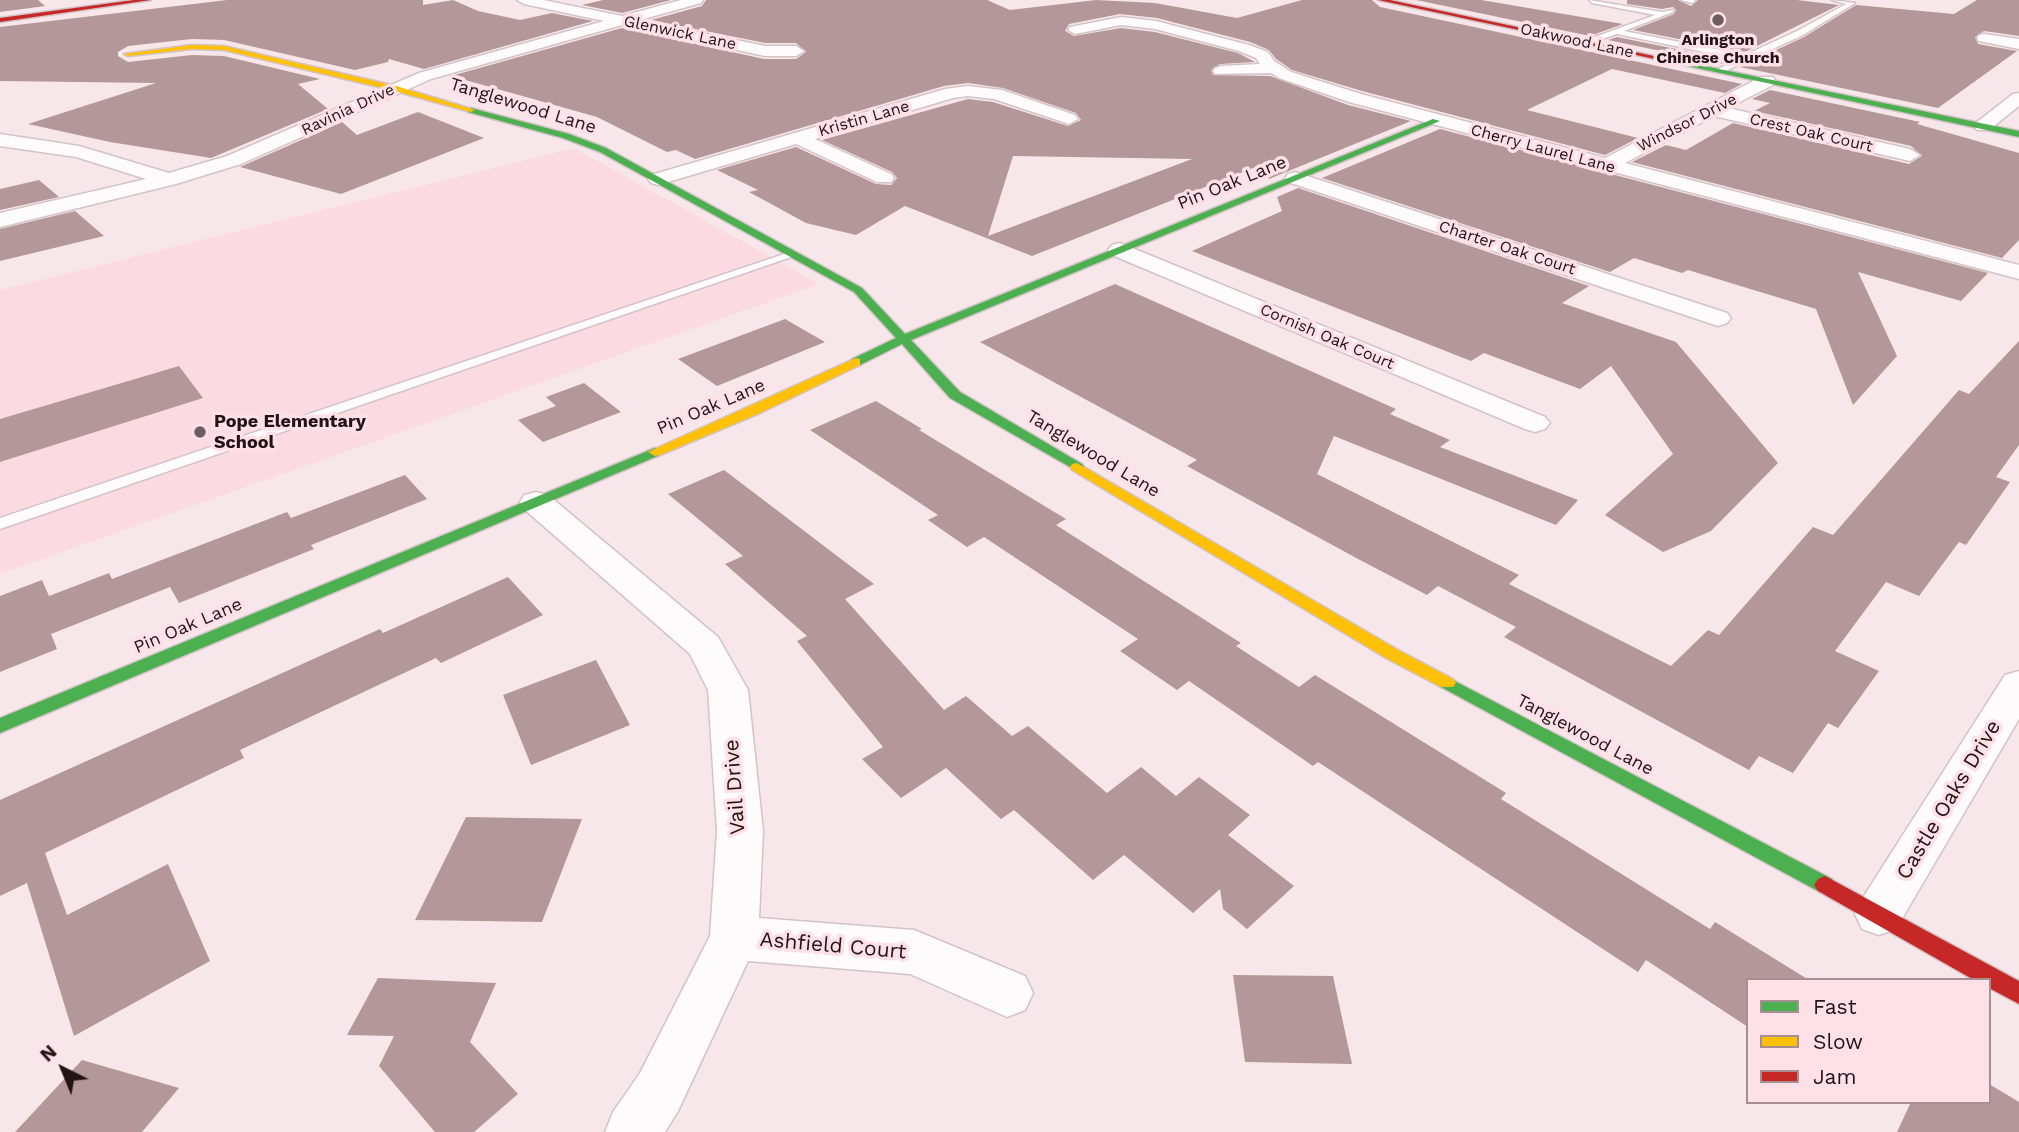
<!DOCTYPE html>
<style>
body{margin:0}
#map{position:relative;width:2019px;height:1132px;overflow:hidden;background:#f8e7ea;font-family:"Work Sans",sans-serif}
canvas{display:block}
.legend{position:absolute;left:1746px;top:978px;width:245px;height:126px;box-sizing:border-box;background:#fee1e6;border:2px solid #a68e93;margin:0;padding:9px 12px;list-style:none;font-size:21px;color:#231216}
.legend li{display:flex;align-items:center;gap:14px;height:35px}
.legend b{width:35px;border:2px solid #a68e93}
.north{position:absolute;left:28px;top:1034px;width:70px;height:70px;-webkit-text-stroke:5px #fee1e6;paint-order:stroke;rotate:317deg;font-size:19px;font-weight:700;line-height:28px;text-align:center;color:#231216}
.north::after{content:'';display:block;margin:auto;width:24px;height:32px;background:#231216;clip-path:polygon(50% 0,100% 100%,50% 72%,0 100%)}
</style>
<div id="map">
<canvas width="2019" height="1132"></canvas>
<ul class="legend">
<li><b style="height:9px;background:#4caf50"></b>Fast</li>
<li><b style="height:9px;background:#ffc107"></b>Slow</li>
<li><b style="height:9px;background:#c62828"></b>Jam</li>
</ul>
<div class="north">N</div>
</div>
<script>
const g = document.querySelector('canvas').getContext('2d');
g.lineJoin = 'round';
function paint(path, color) { g.fillStyle = color; g.fill(path, 'evenodd'); }
const shape = rows => new Path2D(rows.map(r => 'M' + r).join(''));
function strokePath(path, color, width, dash) { g.strokeStyle = color; g.lineWidth = width; g.lineCap = dash ? 'butt' : 'round'; g.setLineDash(dash || []); g.stroke(path); }
function drawText(font, color, halo, rows, align = 'center') {
  g.font = font + ' "Work Sans",sans-serif'; g.lineWidth = 7; g.setLineDash([]); g.textBaseline = 'middle'; g.strokeStyle = halo; g.fillStyle = color; for (const [text, x, y, turn = 0] of rows) {
    g.save(); g.translate(x, y); g.rotate((+turn || 0) * Math.PI / 180); g.textAlign = isNaN(turn) ? turn : align; if (halo) g.strokeText(text, 0, 0); g.fillText(text, 0, 0); g.restore();
  }
}
paint(shape([
 [574,148,819,284,0,574,0,290]
]), '#fbdbe1');
paint(shape([
 [0,0,38,0,45,6,0,12],
 [227,0,423,0,423,5,453,0,478,11,520,20,552,13,593,21,424,69,389,59,388,62,355,70,224,40,192,39,128,46,118,52,118,56,128,62,192,55,224,56,320,79,298,84,328,109,211,158,110,142,28,124,156,83,0,81,0,27],
 [603,0,671,0,622,13,582,5],
 [706,0,987,0,1010,10,1096,0,1155,3,1237,18,1302,0,1372,0,1380,7,1742,84,1725,93,1612,69,1527,110,1638,138,1605,155,1362,91,1292,70,1276,59,1269,50,1250,42,1157,18,1120,14,1069,24,1065,31,1074,36,1121,28,1155,32,1238,53,1255,62,1220,64,1211,70,1213,75,1270,76,1348,105,1411,121,1269,179,1263,164,1032,256,905,206,856,235,806,223,749,192,758,190,717,170,796,147,876,184,891,185,897,178,892,172,822,140,968,99,993,102,1068,126,1081,120,1076,113,1003,88,968,83,944,86,695,159,676,150,667,152,597,117,451,76,622,28,764,59,796,59,806,52,796,43,765,43,651,20,702,6],
 [1013,156,1192,159,988,236],
 [1416,0,1481,0,1623,24,1590,36],
 [1627,0,1678,0,1691,6,1698,0,1797,0,1839,5,1745,52,1633,30,1674,14,1676,10,1673,7,1662,9,1627,4],
 [1977,0,2019,0,2019,36,1984,31,1975,37,1978,44,2017,51,1938,108,1740,67,1804,37,1856,5,1954,14],
 [1617,37,1730,60,1723,64,1608,40],
 [1770,90,1920,122,1917,124,2019,153,2019,240,2002,258,1632,162,1666,145,1686,150,1733,123,1909,164,1922,156,1911,146,1754,111,1770,103,1752,99],
 [418,112,484,138,341,194,240,167,342,122,357,135],
 [1440,129,1988,273,1961,301,1858,272,1897,356,1853,405,1816,309,1688,270,1682,273,1634,258,1610,272,1322,178],
 [39,180,59,197,0,210,0,189],
 [1298,188,1589,286,1562,303,1676,342,1778,463,1711,531,1663,552,1605,515,1673,454,1611,366,1580,389,1484,353,1471,361,1192,251,1282,211,1277,197],
 [75,211,104,236,0,261,0,229],
 [1115,284,1396,409,1390,414,1450,440,1440,447,1578,500,1556,525,1334,436,1317,474,1519,575,1509,584,1671,666,1708,630,1719,635,1813,527,1833,535,1959,390,1969,394,2019,341,2019,445,1996,477,2010,482,1966,545,1959,542,1919,596,1886,582,1835,651,1879,671,1838,728,1828,723,1793,773,1759,756,1749,770,1504,637,1516,627,1438,586,1427,595,1360,560,1187,466,1197,460,980,342],
 [785,319,825,342,717,386,678,359],
 [179,366,203,398,0,462,0,419],
 [584,383,621,412,543,442,518,420,556,406,546,397],
 [876,401,922,429,919,430,1066,519,1056,525,1241,643,1236,646,1299,687,1315,675,1506,793,1501,799,1710,929,1715,922,1809,980,1748,980,1748,1027,1646,960,1638,972,1318,762,1313,766,1189,681,1177,690,1120,651,1138,639,984,537,967,547,928,520,938,515,810,430],
 [724,470,874,584,845,599,944,710,966,696,1012,736,1028,726,1107,793,1141,767,1176,796,1199,777,1250,815,1228,835,1294,886,1247,929,1223,909,1220,889,1193,913,1124,855,1093,880,1014,810,1001,819,946,768,901,798,862,759,883,747,797,641,807,636,725,564,743,556,668,494],
 [405,475,427,499,311,545,314,549,179,603,170,587,51,634,57,649,0,672,0,596,42,580,49,596,109,573,112,579,287,512,291,518],
 [508,577,543,615,441,663,436,658,240,750,244,758,45,853,67,915,168,864,210,961,74,1036,27,883,0,896,0,800,380,629,383,633],
 [596,660,630,725,531,765,503,695],
 [466,817,582,819,542,922,415,920],
 [1233,975,1333,976,1352,1064,1245,1062],
 [378,978,496,983,470,1042,518,1094,474,1132,435,1132,379,1066,394,1036,347,1035],
 [82,1060,179,1088,142,1132,15,1132],
 [1989,1084,2019,1102,2019,1132,1897,1132,1911,1102,1989,1102]
]), '#b49798');
const lane = shape([
 [1589,0,1662,12,1673,10,1673,12,1624,31,1745,55,1797,31,1846,4,1832,0,1855,3,1803,35,1721,73,1718,69,1738,59,1617,34,1584,45,1584,41,1655,15,1592,3,1589,0],
 [1681,0,1695,0,1695,1,1692,3,1681,0],
 [790,252,800,254,0,529,0,518,790,252]
]);
const street = shape([
 [517,0,543,0,622,16,681,0,703,0,701,3,640,20,765,46,796,46,804,51,796,56,765,56,622,25,431,79,241,164,176,184,0,227,0,213,146,179,76,157,0,146,0,134,79,146,169,173,227,156,419,73,604,21,524,4,517,0],
 [1121,17,1156,21,1249,45,1268,52,1274,61,1291,72,1361,94,1605,158,1761,77,1773,77,1775,81,1773,85,1728,108,1910,149,1920,155,1910,161,1714,116,1625,163,2019,265,2019,279,1349,102,1279,78,1271,73,1215,74,1213,71,1215,68,1221,66,1260,64,1256,58,1239,51,1155,29,1121,25,1075,34,1068,30,1070,27,1121,17],
 [1984,34,2019,39,2019,49,1979,41,1977,38,1979,35,1984,34],
 [968,86,1002,90,1075,115,1078,119,1069,124,994,99,968,96,953,98,815,139,891,174,894,178,891,182,877,182,796,144,658,185,651,183,648,179,651,175,945,89,968,86],
 [2019,93,2019,106,1989,130,1977,130,1974,126,1977,122,2013,94,2019,93],
 [1295,172,1727,313,1731,318,1727,323,1718,326,1709,323,1288,182,1285,178,1288,174,1295,172],
 [1120,243,1545,417,1550,423,1545,429,1535,432,1525,429,1112,255,1108,250,1112,245,1120,243],
 [536,492,548,495,718,637,748,690,763,831,759,918,914,930,1025,976,1033,993,1025,1010,1007,1017,910,974,748,961,678,1111,665,1132,605,1132,613,1112,640,1073,710,936,717,831,708,690,690,654,524,509,520,502,524,495,536,492],
 [2019,671,2019,719,1896,929,1879,935,1862,929,1855,914,1862,899,2005,675,2019,671]
]);
const fast = shape([
 [1661,57,2019,131,2019,137,1664,61,1661,57],
 [471,108,569,134,606,148,862,288,905,334,1433,119,1440,121,911,340,960,392,1082,464,1084,467,1082,470,1077,471,950,398,902,344,860,365,852,365,852,359,896,338,854,292,600,152,563,138,468,112,471,108],
 [655,448,662,452,660,455,0,733,0,718,655,448],
 [1447,677,1832,879,1836,885,1832,891,1825,894,1818,891,1441,687,1438,683,1441,679,1447,677]
]);
const slow = shape([
 [192,45,224,46,396,86,475,110,471,112,391,90,224,50,192,49,128,56,124,54,192,45],
 [856,358,860,359,860,365,760,413,660,455,655,456,648,452,856,358],
 [1077,463,1398,650,1453,679,1456,683,1453,687,1441,687,1386,658,1072,470,1070,467,1072,464,1077,463]
]);
const jam = shape([
 [134,0,151,0,0,22,0,18,134,0],
 [1378,0,1390,0,1668,59,1664,61,1378,0],
 [1825,876,2019,981,2019,1004,1989,988,1989,980,1974,980,1818,891,1814,885,1818,879,1825,876]
]);
strokePath(lane, '#d4c3c6', 3);
strokePath(street, '#d4c3c6', 3);
strokePath(fast, '#d4c3c6', 3);
strokePath(slow, '#d4c3c6', 3);
strokePath(jam, '#d4c3c6', 3);
paint(lane, '#fefbfc');
paint(street, '#fefbfc');
paint(fast, '#4caf50');
paint(slow, '#ffc107');
paint(jam, '#c62828');
for (const [x, y, r, color] of [
 [1718,20,7,"#6e5d60"],
 [200,432,7,"#6e5d60"]
]) { const dot = new Path2D(); dot.arc(x, y, r, 0, 2 * Math.PI); g.fillStyle = color; g.fill(dot); strokePath(dot, '#fee1e6', 2.5); }
drawText('16px', '#231216', '#fee1e6', [
 ["Glenwick Lane",680,33,12],
 ["Oakwood Lane",1577,41,12],
 ["Ravinia Drive",348,110,-25],
 ["Kristin Lane",864,119,-16],
 ["Windsor Drive",1687,123,-27],
 ["Crest Oak Court",1811,133,13],
 ["Cherry Laurel Lane",1543,149,15],
 ["Charter Oak Court",1507,248,18],
 ["Cornish Oak Court",1327,337,23]
]);
drawText('bold 16px', '#231216', '#fee1e6', [
 ["Arlington",1718,40],
 ["Chinese Church",1718,58]
]);
drawText('18px', '#231216', '#fee1e6', [
 ["Tanglewood Lane",523,106,17],
 ["Pin Oak Lane",1232,183,-22],
 ["Pin Oak Lane",711,407,-23],
 ["Tanglewood Lane",1093,454,31],
 ["Pin Oak Lane",188,626,-23],
 ["Tanglewood Lane",1585,735,28]
]);
drawText('bold 18px', '#231216', '#fee1e6', [
 ["Pope Elementary",214,422],
 ["School",214,443]
], 'left');
drawText('21px', '#231216', '#fee1e6', [
 ["Vail Drive",735,787,-94],
 ["Castle Oaks Drive",1949,800,-59],
 ["Ashfield Court",833,946,5]
]);
</script>
